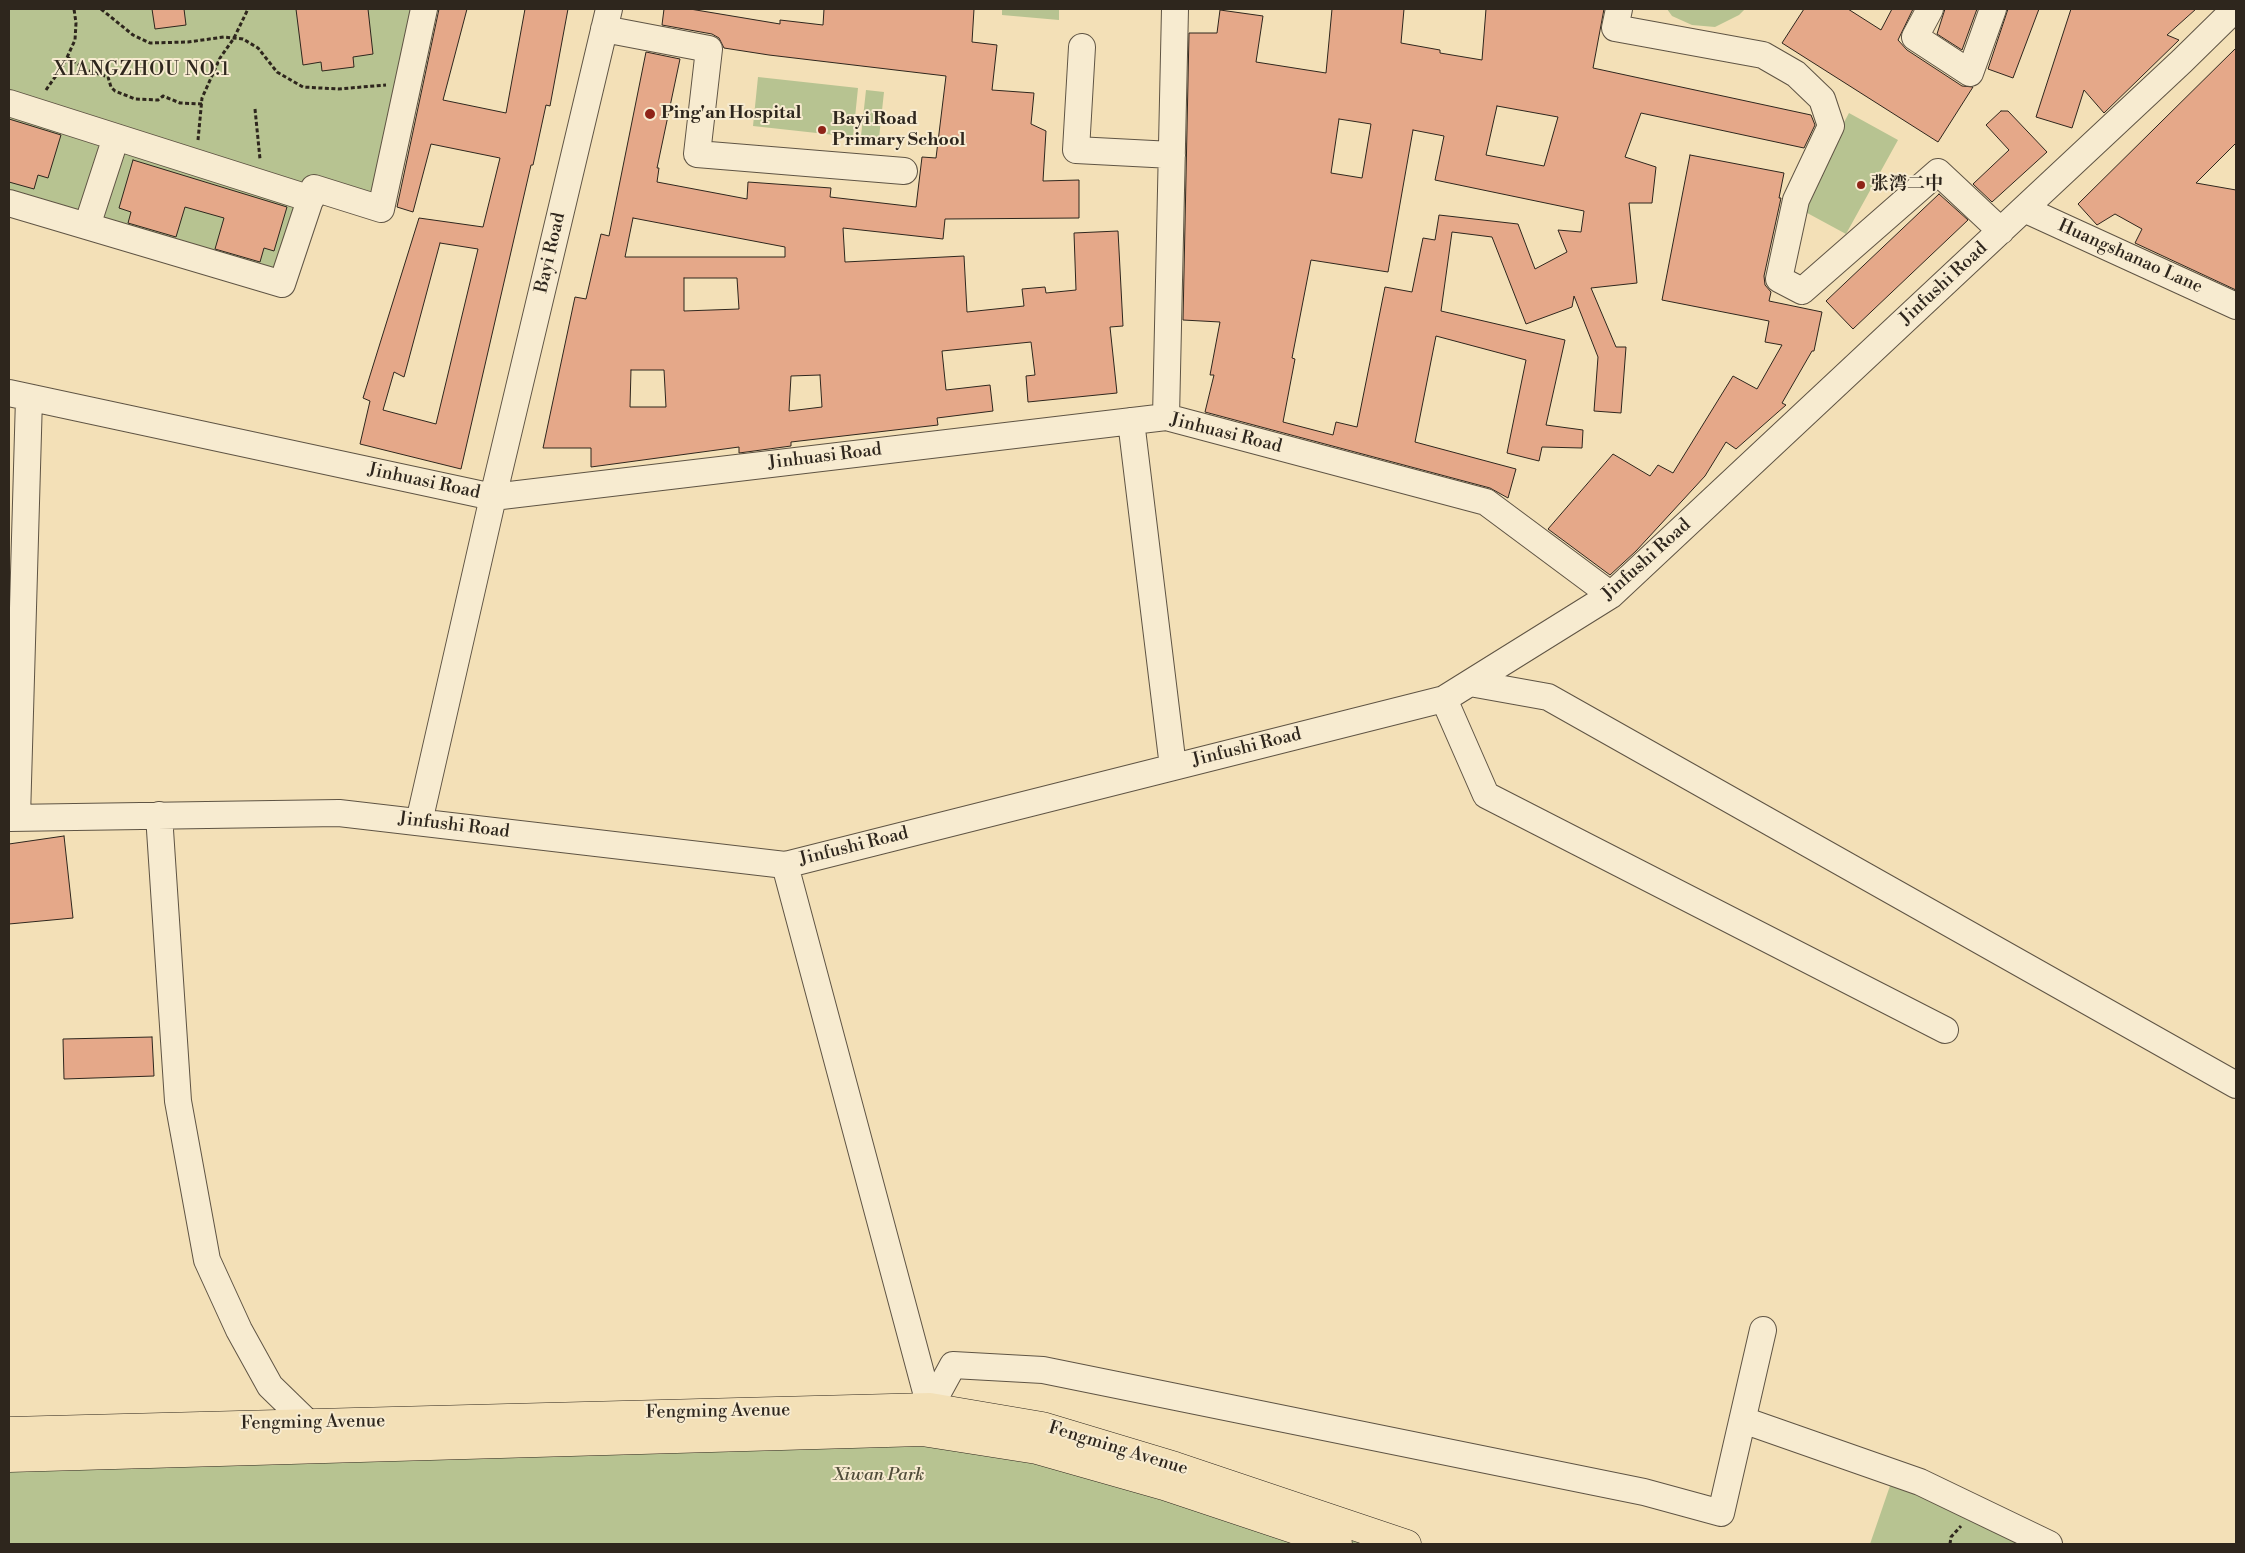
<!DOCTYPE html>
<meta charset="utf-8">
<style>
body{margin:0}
#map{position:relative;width:2245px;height:1553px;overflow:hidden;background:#f3e0b7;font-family:"Libre Bodoni",serif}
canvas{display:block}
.frame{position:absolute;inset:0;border:10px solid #2e261d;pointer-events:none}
</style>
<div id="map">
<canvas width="2245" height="1553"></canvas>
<div class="frame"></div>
</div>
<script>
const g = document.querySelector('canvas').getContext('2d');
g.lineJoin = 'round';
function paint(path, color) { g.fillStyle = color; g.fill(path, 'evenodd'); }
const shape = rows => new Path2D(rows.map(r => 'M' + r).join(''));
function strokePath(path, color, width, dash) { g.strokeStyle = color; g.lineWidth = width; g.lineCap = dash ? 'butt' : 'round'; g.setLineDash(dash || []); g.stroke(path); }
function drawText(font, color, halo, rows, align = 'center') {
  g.font = font + ' "Libre Bodoni","Noto Serif SC",serif'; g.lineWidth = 4; g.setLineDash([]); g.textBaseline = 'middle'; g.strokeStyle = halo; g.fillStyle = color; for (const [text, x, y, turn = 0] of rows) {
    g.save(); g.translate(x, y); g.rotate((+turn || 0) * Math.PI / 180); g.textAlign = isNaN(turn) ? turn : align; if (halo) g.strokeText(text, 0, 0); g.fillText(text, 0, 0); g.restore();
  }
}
paint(shape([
 [9,9,424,9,381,209,314,188,282,284,9,203],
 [1002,9,1059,9,1059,20,1002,15],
 [1667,9,1745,9,1739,15,1715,27,1692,25,1672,16],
 [758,77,858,88,853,137,753,126],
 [866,90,884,92,879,138,861,136],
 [1849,113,1898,140,1846,234,1798,208],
 [930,1407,1407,1544,9,1544,9,1424],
 [1892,1480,2049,1544,1870,1544]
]), '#b7c391');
const building = shape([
 [152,9,184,9,186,25,155,29,152,9],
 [296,9,368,9,373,54,353,57,354,67,322,71,321,62,303,65,296,9],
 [439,9,467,9,443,100,506,113,525,9,568,9,550,106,546,105,533,165,531,165,461,469,360,444,370,401,363,398,419,218,483,227,500,158,431,144,413,212,397,207,439,9],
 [440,243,478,249,436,424,383,410,394,372,404,377,440,243],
 [664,9,690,9,780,24,780,20,823,25,824,9,974,9,972,42,997,45,992,90,1034,93,1031,124,1046,131,1043,181,1079,180,1079,218,945,219,943,239,843,228,845,262,964,256,967,312,1024,306,1022,289,1045,287,1046,293,1076,290,1074,233,1118,231,1123,326,1110,327,1117,393,1028,402,1026,376,1035,375,1031,342,942,351,946,390,990,385,993,411,937,418,938,425,791,442,791,446,739,453,739,447,591,467,591,448,543,448,575,297,586,299,601,234,609,236,646,52,680,59,657,168,659,168,657,182,747,199,748,182,831,188,830,197,916,207,922,157,936,158,946,76,769,55,724,48,719,38,712,34,662,25,664,9],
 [633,218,785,247,785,257,625,257,633,218],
 [684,278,737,278,739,309,684,311,684,278],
 [631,370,664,370,666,407,630,407,631,370],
 [820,375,822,407,789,411,791,376,820,375],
 [1332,9,1404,9,1401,43,1440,50,1440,53,1482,60,1486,9,1604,9,1593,68,1811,115,1815,125,1804,148,1641,113,1625,157,1656,167,1652,203,1629,203,1637,283,1591,288,1616,347,1626,347,1621,413,1594,411,1598,357,1574,296,1572,307,1526,324,1492,237,1452,232,1441,311,1565,340,1546,425,1583,430,1582,448,1542,447,1539,461,1507,453,1526,360,1436,336,1415,442,1516,469,1508,498,1490,488,1205,412,1214,375,1210,375,1220,322,1183,320,1189,33,1217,33,1220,10,1263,16,1256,62,1326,73,1332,9],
 [1497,106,1558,117,1544,166,1486,155,1497,106],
 [1339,119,1371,124,1362,178,1331,173,1339,119],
 [1413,130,1444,136,1435,180,1584,211,1581,232,1558,230,1567,252,1535,269,1518,224,1439,215,1435,240,1423,238,1412,292,1385,287,1357,427,1336,422,1333,435,1283,422,1295,359,1292,358,1311,260,1388,272,1413,130],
 [1804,9,1848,9,1881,30,1892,9,1913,9,1898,40,1907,50,1962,86,1973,87,1938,142,1782,43,1804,9],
 [1945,9,1977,9,1962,50,1937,34,1945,9],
 [2008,9,2039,9,2013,78,1988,69,2008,9],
 [2071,9,2196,9,2167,35,2179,40,2104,113,2084,90,2072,128,2036,117,2071,9],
 [2236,48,2236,143,2196,183,2236,190,2236,290,2135,243,2142,229,2115,214,2097,225,2078,204,2236,48],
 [2001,111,2008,111,2047,152,1992,202,1973,184,2009,150,1986,125,2001,111],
 [9,119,61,135,48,178,38,175,34,189,9,182,9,119],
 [1690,155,1784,173,1779,198,1781,198,1764,276,1765,285,1771,292,1769,301,1822,312,1814,351,1812,351,1782,403,1786,405,1736,449,1726,442,1705,476,1636,551,1610,575,1548,529,1613,454,1650,476,1658,465,1673,473,1733,376,1757,389,1782,345,1765,342,1769,321,1662,300,1690,155],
 [133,160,287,207,274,251,264,248,260,262,215,249,224,218,185,207,176,237,128,223,131,212,119,208,133,160],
 [1939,194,1968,220,1853,329,1826,301,1939,194],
 [64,836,73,918,9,924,9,844,64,836],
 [152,1037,154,1076,64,1079,63,1039,152,1037]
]);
paint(building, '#e5a889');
strokePath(building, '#2e261d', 1);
const minor = shape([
 [1619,9,1615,28,1763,55,1796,74,1822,99,1831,126,1796,200,1779,279,1802,291,1938,172,2001,231],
 [1930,9,1915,37,1970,73,1993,9],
 [604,29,709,49,697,154,904,171],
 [1082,47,1076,150,1172,155],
 [9,103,311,199],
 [9,203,282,284,314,188,381,209,424,9],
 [2024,209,2236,306],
 [87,226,116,137],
 [9,393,493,497,1166,417,1486,502,1611,595],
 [1166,417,1175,9],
 [1131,421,1173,767],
 [1470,683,1548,697,2236,1085],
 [1444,699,1486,795,1945,1030],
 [159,815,178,1101,207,1260,239,1330,270,1386,308,1423],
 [17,817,29,398],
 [9,818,339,813,785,865,1444,699,1611,595,2182,61,2235,9],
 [419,822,493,497,609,9],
 [785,865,930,1407,953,1365,1043,1370,1644,1492,1721,1513,1763,1330],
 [1743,1420,1920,1482,2049,1544]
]);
const major = shape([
 [9,1431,930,1407,1042,1426,1175,1466,1407,1544],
 [9,1458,922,1432,1037,1450,1164,1486,1338,1544]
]);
strokePath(minor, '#5f5444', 28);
strokePath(major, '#2e261d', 29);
strokePath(shape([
 [101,9,133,35,150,43,188,42,224,37,243,39,258,48,277,72,303,87,338,89,386,85],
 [67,57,87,70,108,77,111,87,115,91,135,99,158,100,163,96,180,103,202,104],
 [46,90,64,64,75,40,76,23,74,9],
 [255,109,260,159],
 [198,140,202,98,220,58,234,38,248,9],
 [1950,1544,1951,1537,1961,1526]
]), '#2e261d', 3, [4, 2.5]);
strokePath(minor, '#f7ebd0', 26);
strokePath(major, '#f3e0b7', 28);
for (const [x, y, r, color] of [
 [650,114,6,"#8f2418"],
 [822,130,5,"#8f2418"],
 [1861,185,5,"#8f2418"]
]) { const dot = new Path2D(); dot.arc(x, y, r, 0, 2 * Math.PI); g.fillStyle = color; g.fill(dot); strokePath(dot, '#f7ebd0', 2); }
drawText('bold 18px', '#2e261d', '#f7ebd0', [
 ["Ping'an Hospital",661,114],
 ["Bayi Road",832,120],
 ["Primary School",832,141],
 ["张湾二中",1871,185]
], 'left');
drawText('18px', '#2e261d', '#f7ebd0', [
 ["Bayi Road",551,253,-77],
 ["Huangshanao Lane",2130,257,24],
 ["Jinfushi Road",1944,284,-43],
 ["Jinhuasi Road",1226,434,14],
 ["Jinhuasi Road",825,457,-7],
 ["Jinhuasi Road",424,482,12],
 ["Jinfushi Road",1647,560,-42],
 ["Jinfushi Road",1247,748,-14],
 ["Jinfushi Road",454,826,7],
 ["Jinfushi Road",854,847,-14],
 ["Fengming Avenue",718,1412,-1],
 ["Fengming Avenue",313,1423,-1],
 ["Fengming Avenue",1118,1449,17]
]);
drawText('italic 18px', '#504d3a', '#f7ebd0', [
 ["Xiwan Park",879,1476]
]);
g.letterSpacing = '1px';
drawText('19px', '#2e261d', '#f7ebd0', [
 ["XIANGZHOU NO.1",142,70]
]);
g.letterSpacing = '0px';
</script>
